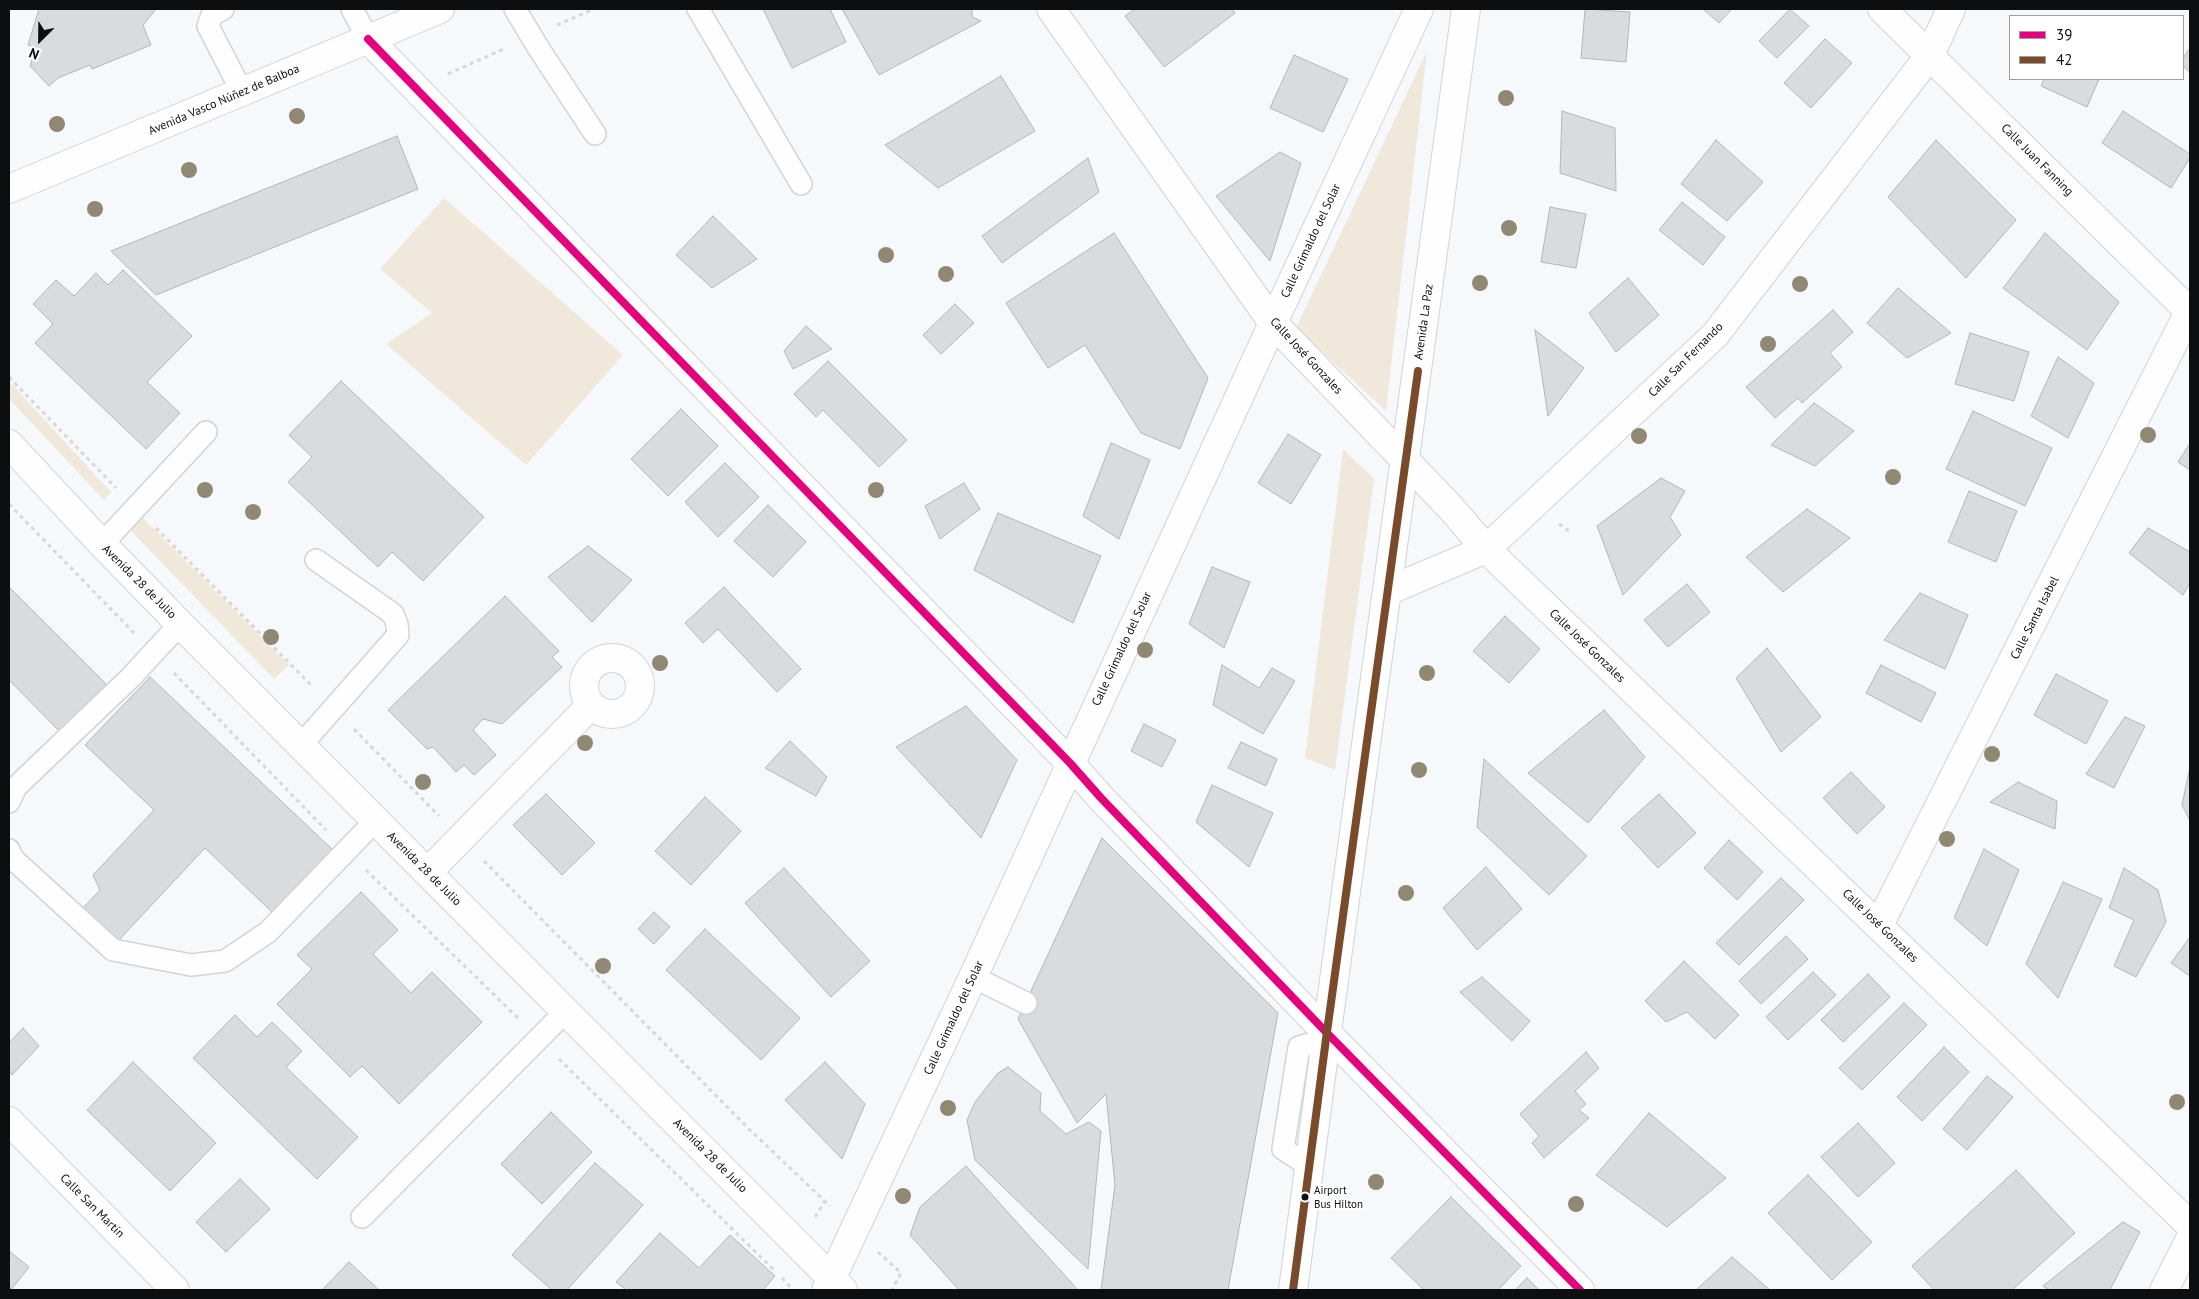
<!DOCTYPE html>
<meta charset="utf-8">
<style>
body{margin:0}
#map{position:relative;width:2199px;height:1299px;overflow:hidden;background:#f6f9fb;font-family:"PT Sans",sans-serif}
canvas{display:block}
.frame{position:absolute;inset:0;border:10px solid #0d0e0f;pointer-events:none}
.legend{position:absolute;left:2009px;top:15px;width:175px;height:65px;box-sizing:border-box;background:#fff;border:1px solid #9e9f9f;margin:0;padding:6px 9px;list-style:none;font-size:15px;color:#0d0e0f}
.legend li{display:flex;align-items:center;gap:10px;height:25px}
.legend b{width:25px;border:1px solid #9e9f9f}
.north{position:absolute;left:15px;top:15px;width:50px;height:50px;-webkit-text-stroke:4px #fff;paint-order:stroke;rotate:203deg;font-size:14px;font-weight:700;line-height:20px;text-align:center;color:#0d0e0f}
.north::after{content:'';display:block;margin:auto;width:18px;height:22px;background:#0d0e0f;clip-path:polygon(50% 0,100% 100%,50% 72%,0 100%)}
</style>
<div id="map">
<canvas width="2199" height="1299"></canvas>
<div class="frame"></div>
<ul class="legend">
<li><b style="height:6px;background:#e5007d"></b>39</li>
<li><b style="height:6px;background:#7a4b2a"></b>42</li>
</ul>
<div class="north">N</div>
</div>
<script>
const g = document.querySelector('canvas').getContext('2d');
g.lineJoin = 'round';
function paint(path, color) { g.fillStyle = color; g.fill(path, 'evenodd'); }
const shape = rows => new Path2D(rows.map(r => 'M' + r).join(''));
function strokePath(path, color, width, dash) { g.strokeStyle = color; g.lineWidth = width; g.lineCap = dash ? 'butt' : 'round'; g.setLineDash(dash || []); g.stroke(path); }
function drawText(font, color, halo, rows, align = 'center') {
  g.font = font + ' "PT Sans",sans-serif'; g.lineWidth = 4.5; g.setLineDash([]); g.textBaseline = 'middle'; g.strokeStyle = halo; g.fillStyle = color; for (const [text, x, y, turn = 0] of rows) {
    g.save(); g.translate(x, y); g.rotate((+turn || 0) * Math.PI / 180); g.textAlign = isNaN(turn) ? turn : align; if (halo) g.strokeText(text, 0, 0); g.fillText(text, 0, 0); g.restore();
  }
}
paint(shape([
 [1427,51,1386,411,1296,328],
 [444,198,623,355,526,465,386,344,432,313,380,269],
 [9,381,111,492,104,500,9,399],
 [1343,449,1374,479,1335,770,1305,758],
 [140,515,289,665,274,679,128,528]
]), '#f0e8db');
const building = shape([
 [39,9,156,9,143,25,151,45,92,69,90,65,58,78,49,86,30,66,36,47,28,45,39,9],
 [763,9,830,9,846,42,792,68,763,9],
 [842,9,972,9,972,17,981,21,879,75,842,9],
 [1135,9,1232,9,1235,13,1164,67,1125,16,1135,9],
 [1585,9,1630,12,1626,62,1581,58,1585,9],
 [1703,9,1732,9,1719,23,1703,9],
 [1790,9,1809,26,1777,58,1759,41,1790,9],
 [1825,39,1852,63,1811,108,1784,83,1825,39],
 [2190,48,2190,72,2183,66,2183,58,2190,48],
 [1294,55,1348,79,1323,132,1270,108,1294,55],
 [1001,76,1035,131,938,188,885,145,1001,76],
 [2044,79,2099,79,2087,107,2041,86,2044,79],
 [1562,111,1615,128,1616,191,1560,173,1562,111],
 [2123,111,2190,154,2190,158,2171,188,2102,143,2123,111],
 [397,136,418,189,156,295,111,251,397,136],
 [1716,140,1763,182,1727,221,1681,184,1716,140],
 [1936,140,2016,220,1966,278,1888,197,1936,140],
 [1280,152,1301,163,1270,261,1216,196,1280,152],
 [1088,158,1099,192,1002,263,982,236,1088,158],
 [1682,202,1725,237,1703,265,1659,230,1682,202],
 [1550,207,1586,214,1576,268,1541,262,1550,207],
 [713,216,757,259,712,288,676,255,713,216],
 [1114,233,1208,378,1180,449,1141,433,1085,345,1048,368,1006,303,1114,233],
 [2045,233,2119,302,2087,350,2003,288,2045,233],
 [123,270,192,336,147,382,180,413,146,449,35,343,53,324,33,304,56,280,74,296,96,273,108,285,123,270],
 [1628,278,1659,315,1616,352,1589,313,1628,278],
 [1898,288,1951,333,1907,358,1867,323,1898,288],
 [955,304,974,323,941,354,923,335,955,304],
 [1833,310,1853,332,1830,353,1842,367,1802,403,1798,398,1775,418,1746,387,1833,310],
 [806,326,832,349,793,369,784,351,806,326],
 [1535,330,1584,368,1548,416,1535,330],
 [1970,333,2029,352,2014,401,1955,384,1970,333],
 [2058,357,2094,383,2068,438,2031,416,2058,357],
 [828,361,907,440,879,467,823,410,816,417,794,394,828,361],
 [341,381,484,517,423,581,392,552,378,567,288,482,312,457,289,435,341,381],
 [1814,403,1854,431,1815,466,1771,445,1814,403],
 [681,409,718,446,668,496,631,459,681,409],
 [1973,411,2052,448,2025,506,1946,469,1973,411],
 [1288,434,1321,455,1291,504,1258,483,1288,434],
 [1111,443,1150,460,1119,539,1083,516,1111,443],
 [2190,443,2190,470,2178,462,2190,443],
 [725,463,759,497,718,537,685,502,725,463],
 [1661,478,1685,491,1670,517,1681,535,1623,595,1597,526,1661,478],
 [964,483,980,509,940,539,925,506,964,483],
 [1969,491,2017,511,1996,562,1948,542,1969,491],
 [768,505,806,542,773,577,734,541,768,505],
 [1807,509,1850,538,1783,592,1746,557,1807,509],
 [998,513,1101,556,1073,623,974,570,998,513],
 [2148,528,2190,552,2190,583,2183,595,2129,553,2148,528],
 [588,546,632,580,592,622,548,577,588,546],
 [1212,567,1250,582,1224,648,1189,624,1212,567],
 [1687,584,1710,612,1668,647,1644,620,1687,584],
 [9,587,112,690,65,737,9,680,9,587],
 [724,587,801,669,777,692,718,629,703,643,685,623,724,587],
 [1920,593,1968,615,1945,669,1884,640,1920,593],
 [505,596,559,651,552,657,562,667,502,724,483,719,473,730,496,755,474,775,464,765,456,772,433,747,427,749,388,710,505,596],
 [1505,616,1540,649,1509,683,1473,651,1505,616],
 [1767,648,1821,717,1781,752,1736,678,1767,648],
 [1222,665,1259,688,1272,668,1295,681,1263,734,1213,705,1222,665],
 [1881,665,1936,693,1921,722,1866,693,1881,665],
 [2056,674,2108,701,2086,744,2034,715,2056,674],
 [150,677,334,851,274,914,205,848,118,941,83,908,100,890,93,875,154,810,85,745,150,677],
 [966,706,1017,760,981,838,896,747,966,706],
 [1604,710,1645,757,1588,823,1528,773,1604,710],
 [2125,717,2145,726,2114,788,2086,774,2125,717],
 [1144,724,1176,740,1162,767,1131,751,1144,724],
 [790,741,827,777,816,796,765,768,790,741],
 [1241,742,1277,759,1266,786,1228,768,1241,742],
 [1484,759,1587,856,1549,895,1477,827,1484,759],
 [2190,767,2190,821,2182,805,2190,767],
 [1851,772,1885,807,1857,834,1823,798,1851,772],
 [2018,782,2057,801,2055,829,1990,802,2018,782],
 [1212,785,1273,813,1249,867,1196,822,1212,785],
 [546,794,595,843,562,875,513,825,546,794],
 [1659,794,1696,833,1658,868,1621,828,1659,794],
 [705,797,741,831,691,885,655,851,705,797],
 [1102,838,1278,1013,1228,1290,1101,1290,1115,1185,1106,1094,1077,1123,1018,1019,1102,838],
 [1729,840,1763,872,1737,900,1704,868,1729,840],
 [1984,849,2019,870,1987,946,1954,918,1984,849],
 [1486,867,1522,909,1477,950,1443,908,1486,867],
 [784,868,870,961,831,997,745,903,784,868],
 [2124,868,2158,890,2166,922,2136,977,2114,966,2134,920,2109,908,2124,868],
 [1781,878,1804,900,1739,965,1716,943,1781,878],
 [2063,882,2102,899,2058,998,2026,964,2063,882],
 [361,892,398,930,373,954,411,993,432,972,482,1022,399,1104,362,1066,350,1077,277,1004,312,969,297,955,361,892],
 [654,912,670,927,654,944,638,929,654,912],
 [705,929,800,1018,761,1060,666,970,705,929],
 [1786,936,1808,959,1761,1004,1739,981,1786,936],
 [2190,937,2190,976,2171,963,2190,937],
 [1684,961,1739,1015,1715,1039,1687,1012,1666,1022,1645,1001,1684,961],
 [1813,972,1836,995,1788,1040,1766,1017,1813,972],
 [1868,974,1890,997,1843,1042,1821,1020,1868,974],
 [1482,977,1530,1021,1512,1041,1460,992,1482,977],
 [1904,1003,1927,1025,1862,1090,1839,1068,1904,1003],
 [235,1015,257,1037,272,1022,302,1051,286,1067,358,1137,317,1179,193,1058,235,1015],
 [23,1028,39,1046,12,1075,9,1070,9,1043,23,1028],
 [1944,1047,1969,1072,1922,1121,1897,1097,1944,1047],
 [1586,1052,1599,1068,1575,1091,1586,1104,1579,1110,1589,1118,1544,1158,1532,1143,1539,1136,1520,1114,1586,1052],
 [133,1062,216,1143,170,1191,87,1110,133,1062],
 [825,1062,865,1104,842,1159,785,1100,825,1062],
 [1008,1067,1041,1093,1040,1111,1066,1134,1089,1122,1101,1131,1088,1269,975,1160,967,1120,975,1102,998,1073,1008,1067],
 [1987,1076,2013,1097,1967,1150,1943,1129,1987,1076],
 [551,1112,592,1152,542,1204,501,1164,551,1112],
 [1649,1113,1726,1178,1667,1227,1596,1175,1649,1113],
 [1858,1123,1895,1163,1858,1197,1821,1157,1858,1123],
 [595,1163,643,1205,567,1290,552,1290,512,1255,595,1163],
 [966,1166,1078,1290,959,1290,910,1235,920,1207,966,1166],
 [2016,1170,2075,1233,2012,1290,1934,1290,1912,1266,2016,1170],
 [1808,1175,1872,1242,1832,1280,1768,1213,1808,1175],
 [240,1179,270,1209,226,1252,196,1222,240,1179],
 [1451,1197,1521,1266,1498,1290,1424,1290,1391,1258,1451,1197],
 [2123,1222,2140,1232,2110,1290,2049,1290,2043,1286,2123,1222],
 [660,1233,699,1268,730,1235,775,1276,763,1290,626,1290,616,1282,660,1233],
 [9,1251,29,1267,11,1290,9,1290,9,1251],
 [1732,1257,1770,1290,1696,1290,1732,1257],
 [349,1262,379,1290,322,1290,349,1262],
 [1527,1278,1539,1290,1515,1290,1527,1278]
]);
paint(building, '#d9dbdd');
strokePath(building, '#b3b5b7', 1);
const lane = shape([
 [223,9,212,15,208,26,242,92],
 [352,9,368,39],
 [515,9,539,49,595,134],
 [698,9,801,184],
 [102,544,206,432],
 [301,745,398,635,397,624,393,614,316,560],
 [9,802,16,787,131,677,180,624],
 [9,850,13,859,113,950,191,965,225,961,268,932,376,820],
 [973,977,1026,1003],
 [1309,1166,1283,1149,1299,1047,1326,1039],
 [362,1217,566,1011]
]);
const street = shape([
 [1051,9,1273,323,1451,508,1486,549,2190,1225],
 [1882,9,2190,312],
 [368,39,1070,763,1101,798,1326,1032,1580,1290],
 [1388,591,1486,549,1715,335,1930,55,1951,9],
 '584 686a28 28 0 1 1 56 0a28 28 0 1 1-56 0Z',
 [428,872,591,705],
 [1879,925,2190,310],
 [9,1121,175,1290],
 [826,1290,973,977,1273,323,1419,9],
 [2164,1290,2190,1239]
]);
const secondary = shape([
 [9,189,440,9],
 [9,444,102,544,180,624,843,1290],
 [1293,1290,1326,1039,1466,9]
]);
strokePath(lane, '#d1d3d5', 24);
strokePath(street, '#d1d3d5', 30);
strokePath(secondary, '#d1d3d5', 30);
strokePath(shape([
 [557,25,594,9],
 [448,74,506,48],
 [9,377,116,488],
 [9,504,134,633],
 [1559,524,1570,532],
 [156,528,313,687],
 [174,673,326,830],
 [354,729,439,816],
 [484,861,750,1130,830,1206],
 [366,870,519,1019],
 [559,1059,776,1272],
 [815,1217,825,1201],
 [878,1252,901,1273,892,1290],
 [782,1278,793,1290]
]), '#d7d7d7', 3, [4, 4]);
strokePath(lane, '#fefefe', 21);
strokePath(street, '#fefefe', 28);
strokePath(secondary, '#fefefe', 28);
strokePath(shape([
 [368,39,1070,763,1101,798,1326,1032,1580,1290]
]), '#e5007d', 8);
strokePath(shape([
 [1293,1290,1326,1039,1418,371]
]), '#7a4b2a', 8);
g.fillStyle = '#918873';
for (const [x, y] of [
 [1506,98],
 [297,116],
 [57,124],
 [189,170],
 [95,209],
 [1509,228],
 [886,255],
 [946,274],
 [1480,283],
 [1800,284],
 [1768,344],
 [2148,435],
 [1639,436],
 [1893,477],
 [205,490],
 [876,490],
 [253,512],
 [271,637],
 [1145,650],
 [660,663],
 [1427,673],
 [585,743],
 [1992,754],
 [1419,770],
 [423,782],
 [1947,839],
 [1406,893],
 [603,966],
 [2177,1102],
 [948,1108],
 [1376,1182],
 [903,1196],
 [1576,1204]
]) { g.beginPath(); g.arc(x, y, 8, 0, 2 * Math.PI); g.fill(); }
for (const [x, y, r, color] of [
 [1305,1197,4.5,"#0d0e0f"]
]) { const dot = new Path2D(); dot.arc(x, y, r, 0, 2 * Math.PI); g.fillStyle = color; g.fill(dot); strokePath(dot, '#fff', 2); }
drawText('11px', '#0d0e0f', '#fff', [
 ["Airport",1314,1191],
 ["Bus Hilton",1314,1205]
], 'left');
drawText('12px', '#0d0e0f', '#fff', [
 ["Avenida Vasco Núñez de Balboa",224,100,-23],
 ["Calle Juan Fanning",2037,160,45],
 ["Calle Grimaldo del Solar",1311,241,-65],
 ["Avenida La Paz",1424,322,-82],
 ["Calle José Gonzales",1306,356,47],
 ["Calle San Fernando",1686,360,-45],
 ["Avenida 28 de Julio",139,582,45],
 ["Calle Santa Isabel",2035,618,-63],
 ["Calle José Gonzales",1587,646,44],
 ["Calle Grimaldo del Solar",1122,649,-65],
 ["Avenida 28 de Julio",424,869,45],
 ["Calle José Gonzales",1880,926,44],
 ["Calle Grimaldo del Solar",954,1018,-65],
 ["Avenida 28 de Julio",710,1156,45],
 ["Calle San Martín",92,1206,45]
]);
</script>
